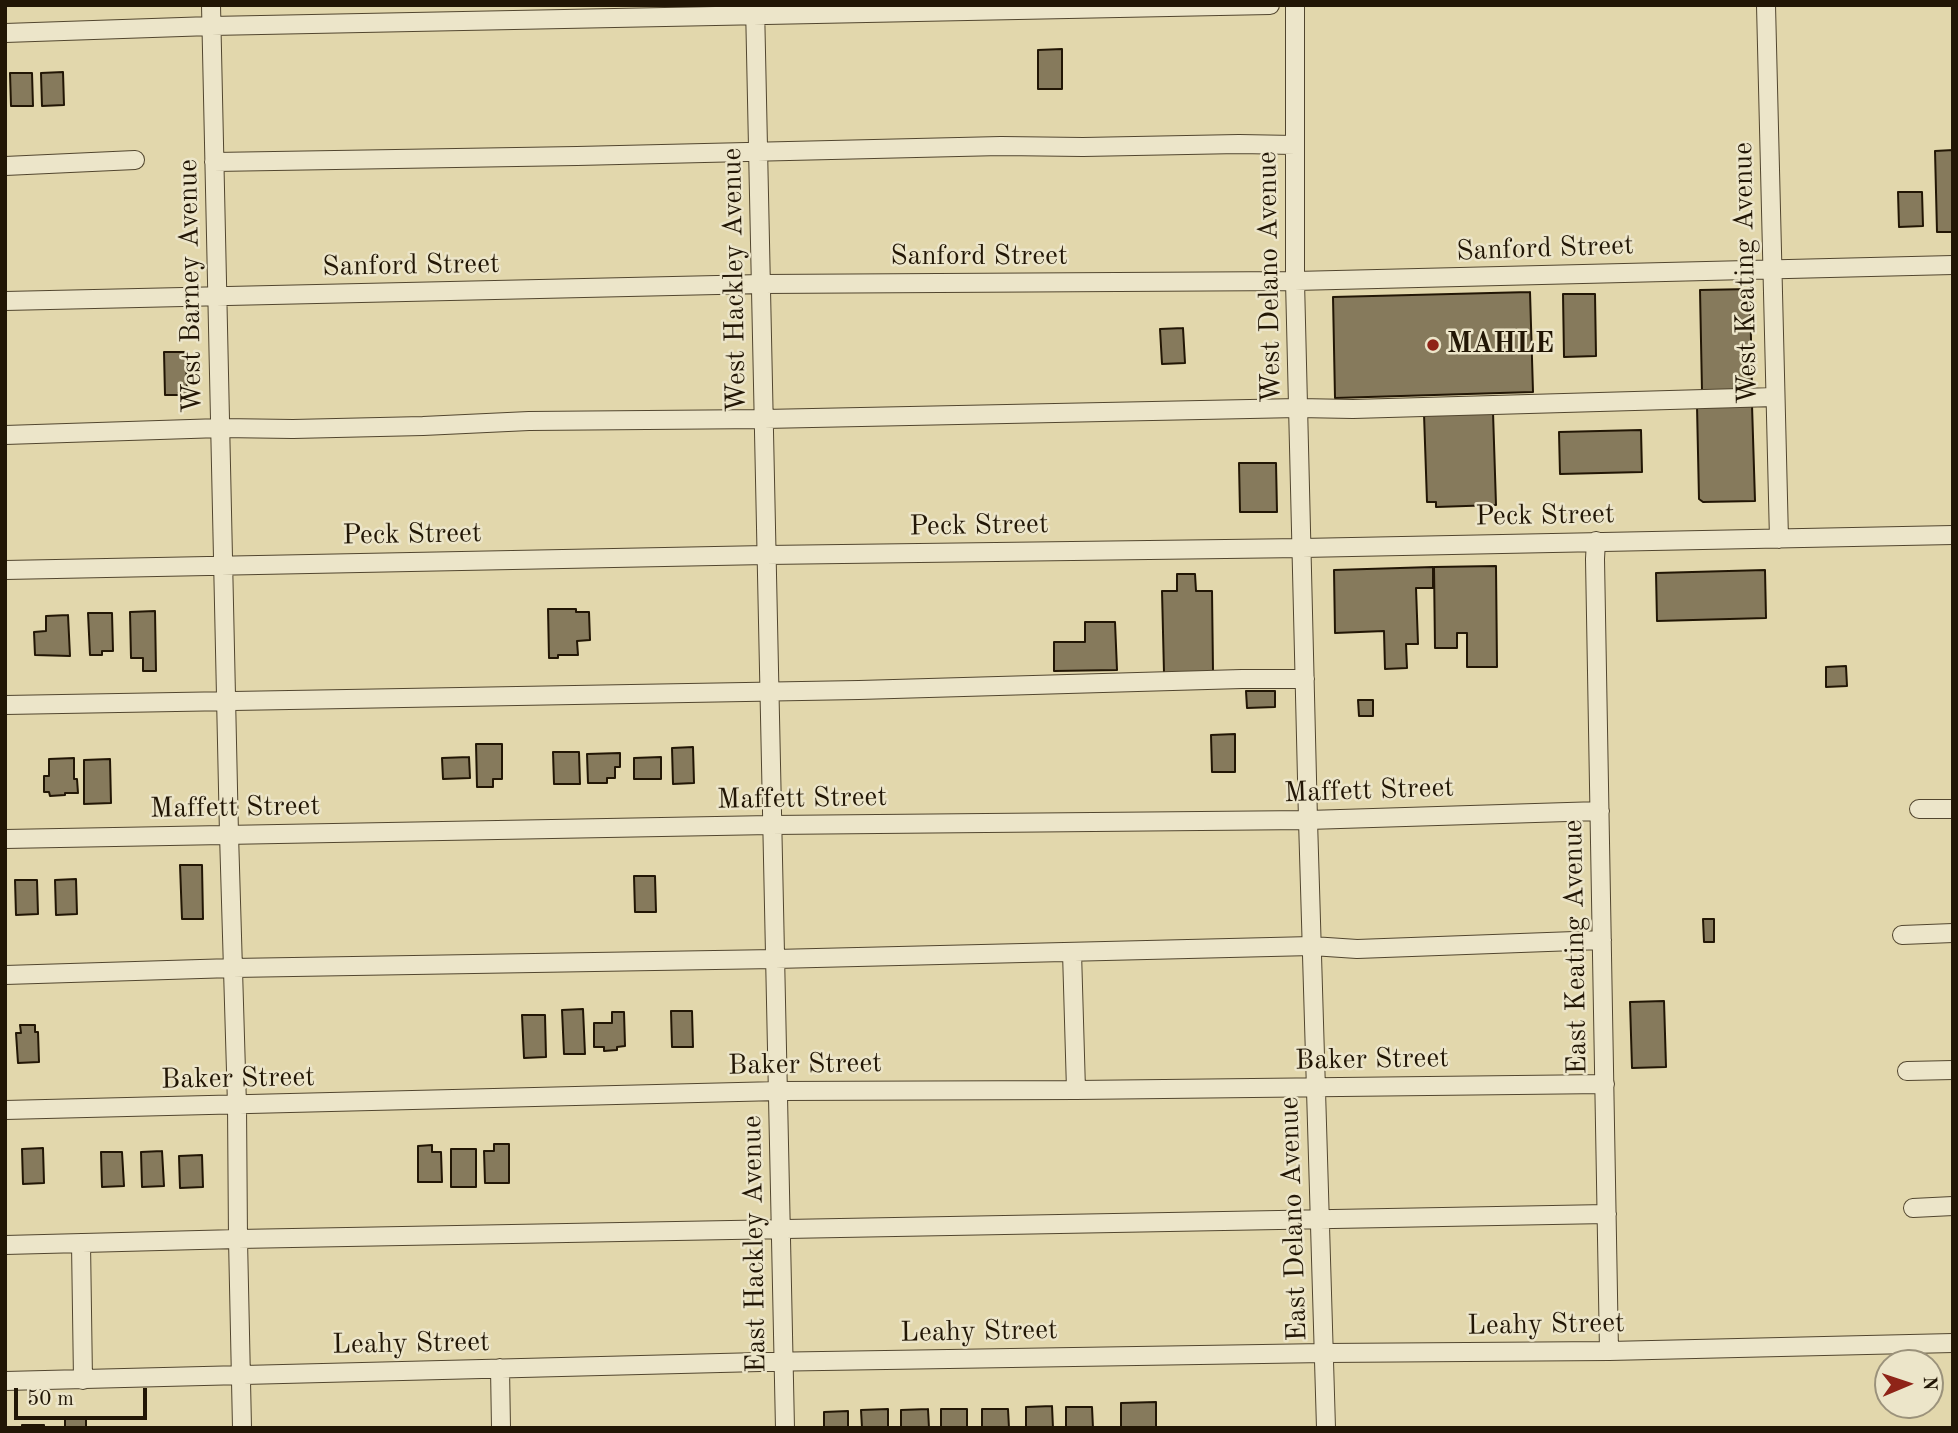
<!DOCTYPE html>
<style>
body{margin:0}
#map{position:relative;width:1958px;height:1433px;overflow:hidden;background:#e2d7ac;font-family:"Old Standard TT",serif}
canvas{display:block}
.frame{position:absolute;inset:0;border:7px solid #221605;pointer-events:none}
.north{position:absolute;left:1874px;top:1349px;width:70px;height:70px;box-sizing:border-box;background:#ece5c9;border:2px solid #9b927b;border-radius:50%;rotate:88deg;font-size:19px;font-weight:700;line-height:28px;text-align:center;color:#221605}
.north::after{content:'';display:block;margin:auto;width:24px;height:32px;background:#8f2418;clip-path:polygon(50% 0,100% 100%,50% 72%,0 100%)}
.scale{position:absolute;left:14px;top:1388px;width:133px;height:32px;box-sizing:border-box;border:4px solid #221605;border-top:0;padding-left:9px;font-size:21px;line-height:24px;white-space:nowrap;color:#221605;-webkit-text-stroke:5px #ece5c9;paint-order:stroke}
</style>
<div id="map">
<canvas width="1958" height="1433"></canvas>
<div class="frame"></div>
<div class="north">N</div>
<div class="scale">50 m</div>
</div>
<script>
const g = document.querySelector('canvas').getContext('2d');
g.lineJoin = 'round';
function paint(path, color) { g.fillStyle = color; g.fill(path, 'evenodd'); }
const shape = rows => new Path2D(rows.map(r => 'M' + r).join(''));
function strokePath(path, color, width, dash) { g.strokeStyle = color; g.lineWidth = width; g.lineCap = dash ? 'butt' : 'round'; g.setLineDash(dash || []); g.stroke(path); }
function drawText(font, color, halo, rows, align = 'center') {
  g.font = font + ' "Old Standard TT",serif'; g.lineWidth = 5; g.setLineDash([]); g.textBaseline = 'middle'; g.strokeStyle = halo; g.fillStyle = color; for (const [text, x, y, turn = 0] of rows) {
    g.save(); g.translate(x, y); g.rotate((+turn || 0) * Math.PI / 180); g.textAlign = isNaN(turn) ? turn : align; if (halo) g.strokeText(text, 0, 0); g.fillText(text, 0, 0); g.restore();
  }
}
const building = shape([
 [1062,49,1062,89,1038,89,1038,50,1062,49],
 [63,72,64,105,42,106,41,73,63,72],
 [10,73,32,73,33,106,11,106,10,73],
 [1953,150,1953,232,1937,232,1935,151,1953,150],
 [1898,192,1922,192,1923,226,1899,227,1898,192],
 [1750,289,1752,391,1702,392,1700,290,1750,289],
 [1530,292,1533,392,1335,398,1333,297,1530,292],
 [1563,294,1595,294,1596,356,1564,357,1563,294],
 [1183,328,1185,363,1162,364,1160,329,1183,328],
 [164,352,186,352,187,395,165,395,164,352],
 [1752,405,1755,501,1703,502,1699,499,1697,406,1752,405],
 [1493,412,1496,505,1436,507,1436,502,1427,502,1424,414,1493,412],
 [1641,430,1642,472,1560,474,1559,432,1641,430],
 [1239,463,1276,463,1277,512,1240,512,1239,463],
 [1496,566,1497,667,1467,667,1467,633,1457,633,1457,648,1435,648,1434,567,1496,566],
 [1433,567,1433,588,1416,588,1418,644,1406,644,1407,668,1385,669,1384,631,1335,633,1334,570,1433,567],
 [1765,570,1766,618,1657,621,1656,573,1765,570],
 [1177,574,1195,574,1196,591,1212,591,1213,672,1164,673,1162,591,1177,591,1177,574],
 [548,609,576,609,576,612,589,612,590,640,577,641,578,655,558,655,558,658,549,658,548,609],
 [155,611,156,671,143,671,143,658,131,658,130,612,155,611],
 [88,613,112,613,113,651,102,651,102,655,90,655,88,613],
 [68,615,70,656,35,655,34,632,46,631,46,616,68,615],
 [1085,622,1115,622,1117,670,1054,671,1054,642,1085,642,1085,622],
 [1846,666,1847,686,1826,687,1826,667,1846,666],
 [1246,691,1275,691,1275,707,1247,708,1246,691],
 [1358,700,1373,700,1373,716,1359,716,1358,700],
 [1235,734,1235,772,1212,772,1211,735,1235,734],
 [476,744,502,744,502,779,493,779,493,787,477,787,476,744],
 [693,747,694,783,673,784,672,748,693,747],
 [553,752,579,752,580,784,554,784,553,752],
 [620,753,620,767,615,767,615,778,607,778,607,783,588,783,587,754,620,753],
 [469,757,470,778,443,779,442,758,469,757],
 [661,757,661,779,634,779,634,758,661,757],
 [74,758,74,779,77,779,78,793,65,793,65,795,50,796,49,792,44,792,44,776,49,776,49,759,74,758],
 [110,759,111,803,84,804,84,760,110,759],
 [180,865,202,865,203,919,182,919,180,865],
 [634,876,655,876,656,912,635,912,634,876],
 [76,879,77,914,56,915,55,880,76,879],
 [15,880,37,880,38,914,16,915,15,880],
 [1703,919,1714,919,1714,942,1704,942,1703,919],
 [1664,1001,1666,1067,1632,1068,1630,1002,1664,1001],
 [583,1009,585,1054,564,1054,562,1010,583,1009],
 [671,1011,692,1011,693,1047,672,1047,671,1011],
 [612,1012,624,1012,625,1046,617,1047,617,1050,604,1051,604,1047,594,1047,594,1023,612,1023,612,1012],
 [522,1015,545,1015,546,1057,524,1058,522,1015],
 [20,1025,35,1025,35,1032,38,1032,39,1062,18,1063,16,1033,21,1033,20,1025],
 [494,1144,509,1144,509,1183,485,1183,484,1151,494,1151,494,1144],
 [432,1145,432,1152,441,1152,442,1182,418,1182,418,1146,432,1145],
 [43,1148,44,1183,23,1184,22,1149,43,1148],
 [451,1149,476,1149,476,1187,451,1187,451,1149],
 [162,1151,164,1186,142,1187,141,1152,162,1151],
 [101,1152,122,1152,124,1186,102,1187,101,1152],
 [202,1155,203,1187,180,1188,179,1156,202,1155],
 [1156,1402,1156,1428,1121,1428,1121,1403,1156,1402],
 [1052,1406,1053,1428,1026,1428,1026,1407,1052,1406],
 [1066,1407,1092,1407,1093,1428,1066,1428,1066,1407],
 [888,1409,888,1428,862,1428,861,1410,888,1409],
 [928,1409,929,1428,901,1428,901,1410,928,1409],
 [941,1409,967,1409,967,1428,941,1428,941,1409],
 [982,1409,1008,1409,1009,1428,982,1428,982,1409],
 [848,1411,848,1428,824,1428,824,1412,848,1411],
 [86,1418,86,1428,65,1428,65,1419,86,1418],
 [22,1425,44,1425,44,1428,22,1428,22,1425]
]);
paint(building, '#867a5c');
strokePath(building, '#221605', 2);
const minor = shape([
 [211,5,229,834,237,1105,238,1239,242,1428],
 [755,5,785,1428],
 [1295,5,1295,281,1308,820,1326,1428],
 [1766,5,1779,539],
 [5,33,211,26,1270,5],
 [214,162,577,156,1001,146,1083,147,1239,144,1295,145],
 [5,166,135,160],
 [5,301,762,284,1295,281,1953,265],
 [5,435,221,428,293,429,423,426,529,421,764,419,1298,408,1353,409,1775,397],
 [1596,541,1595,559,1609,1351],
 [5,570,766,555,1302,548,1953,535],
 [5,705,859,690,1242,679,1305,679],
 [1919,809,1953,809],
 [5,839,771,825,1308,820,1600,811],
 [1902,935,1953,933],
 [1072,952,1076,1090],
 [5,975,233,968,775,959,1312,946,1357,949,1602,940],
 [1907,1071,1953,1070],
 [5,1110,779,1091,1076,1090,1605,1084],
 [1913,1208,1953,1206],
 [81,1243,83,1380],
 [5,1245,238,1239,1607,1214],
 [500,1368,501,1428],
 [5,1381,760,1362,1325,1353,1609,1351,1953,1343]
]);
strokePath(minor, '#52462f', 20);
strokePath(minor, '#ece5c9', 18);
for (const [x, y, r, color] of [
 [1433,345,7,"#8f2418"]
]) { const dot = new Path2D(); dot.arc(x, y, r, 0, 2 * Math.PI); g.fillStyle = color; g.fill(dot); strokePath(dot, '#ece5c9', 2.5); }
drawText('28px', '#221605', '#ece5c9', [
 ["Sanford Street",1545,249,-2],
 ["Sanford Street",979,257],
 ["Sanford Street",411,266,-1],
 ["West Keating Avenue",1746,273,-91],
 ["West Delano Avenue",1270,277,-91],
 ["West Hackley Avenue",735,280,-91],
 ["West Barney Avenue",191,286,-91],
 ["Peck Street",1545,516,-1],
 ["Peck Street",979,526,-1],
 ["Peck Street",412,535,-1],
 ["Maffett Street",1369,791,-2],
 ["Maffett Street",802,799,-1],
 ["Maffett Street",235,808,-1],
 ["East Keating Avenue",1576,947,-91],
 ["Baker Street",1372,1060,-1],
 ["Baker Street",805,1065,-1],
 ["Baker Street",238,1079,-1],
 ["East Delano Avenue",1294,1219,-92],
 ["East Hackley Avenue",755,1244,-91],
 ["Leahy Street",1546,1325,-1],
 ["Leahy Street",979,1332,-1],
 ["Leahy Street",411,1344,-1]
]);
drawText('bold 28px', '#221605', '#ece5c9', [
 ["MAHLE",1447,345]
], 'left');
</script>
